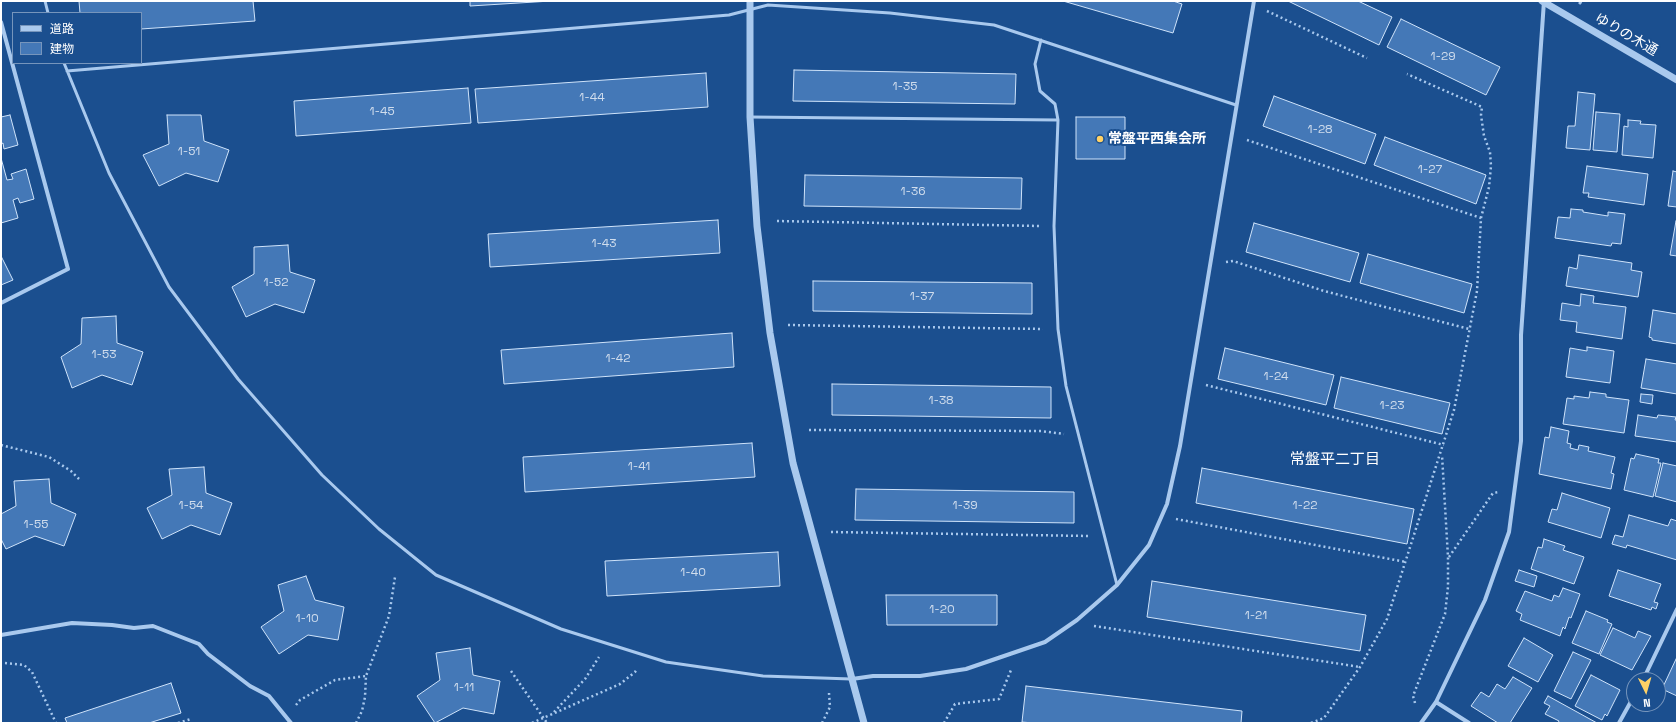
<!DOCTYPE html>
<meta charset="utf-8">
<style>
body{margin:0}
#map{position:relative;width:1678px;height:724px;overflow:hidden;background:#1b4f8f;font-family:"Space Grotesk","Noto Sans JP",sans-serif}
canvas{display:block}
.frame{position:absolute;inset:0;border:2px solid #fff;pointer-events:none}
.legend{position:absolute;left:12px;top:12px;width:130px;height:52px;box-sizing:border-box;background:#1b4f8f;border:1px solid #7695bc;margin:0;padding:5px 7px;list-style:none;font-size:12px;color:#fff}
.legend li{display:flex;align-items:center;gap:8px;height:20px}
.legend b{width:20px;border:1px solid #7695bc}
.north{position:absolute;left:1626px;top:672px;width:40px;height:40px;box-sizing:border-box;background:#1b4f8f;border:1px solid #7695bc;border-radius:50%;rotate:175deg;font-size:11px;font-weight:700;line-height:16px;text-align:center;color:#fff}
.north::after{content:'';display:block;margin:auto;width:14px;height:18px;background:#ffd166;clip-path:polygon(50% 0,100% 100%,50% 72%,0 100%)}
</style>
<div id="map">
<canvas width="1678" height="724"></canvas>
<div class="frame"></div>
<ul class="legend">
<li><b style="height:5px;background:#a9c9ee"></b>道路</li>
<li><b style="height:11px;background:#4478b7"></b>建物</li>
</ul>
<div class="north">N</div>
</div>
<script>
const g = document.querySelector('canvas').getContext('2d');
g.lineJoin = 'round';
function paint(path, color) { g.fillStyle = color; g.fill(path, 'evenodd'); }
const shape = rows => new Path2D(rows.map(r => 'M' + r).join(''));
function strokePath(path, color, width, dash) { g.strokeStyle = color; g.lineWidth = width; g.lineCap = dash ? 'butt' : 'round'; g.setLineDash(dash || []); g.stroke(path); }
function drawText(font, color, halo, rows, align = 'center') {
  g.font = font + ' "Space Grotesk","Noto Sans JP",sans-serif'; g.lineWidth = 4; g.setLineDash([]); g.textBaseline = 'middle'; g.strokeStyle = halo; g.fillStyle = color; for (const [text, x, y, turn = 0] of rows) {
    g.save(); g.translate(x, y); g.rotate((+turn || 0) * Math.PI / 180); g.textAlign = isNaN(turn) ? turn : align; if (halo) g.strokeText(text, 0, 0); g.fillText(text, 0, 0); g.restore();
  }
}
const building = shape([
 [79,1,253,1,255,21,141,29,141,13,80,13,79,1],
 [470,1,551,1,470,6,470,1],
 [1063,1,1173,1,1182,4,1173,33,1063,1],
 [1288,1,1358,1,1392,17,1379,45,1288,1],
 [1401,19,1500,67,1486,95,1387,47,1401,19],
 [794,70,1016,74,1015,104,793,101,794,70],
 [706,73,708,107,478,123,475,89,706,73],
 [468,88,471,123,296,136,294,101,468,88],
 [1578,92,1595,94,1590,150,1566,148,1568,126,1575,126,1578,92],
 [1274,96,1376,134,1365,164,1263,126,1274,96],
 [1596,112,1620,114,1617,152,1593,150,1596,112],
 [10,115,18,145,4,149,3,143,1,144,1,117,10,115],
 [167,115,201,115,204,141,229,150,218,182,186,173,159,186,143,155,169,144,167,115],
 [1076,117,1125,117,1125,159,1076,159,1076,117],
 [1628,120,1641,121,1640,124,1656,125,1653,158,1622,155,1624,126,1628,127,1628,120],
 [1385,137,1486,175,1476,204,1374,165,1385,137],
 [1,158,7,180,13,179,11,174,26,169,34,199,20,203,18,198,13,200,18,218,1,223,1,158],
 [1587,166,1648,174,1644,205,1588,197,1589,193,1583,193,1587,166],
 [1673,171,1677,172,1677,207,1668,206,1673,171],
 [805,175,1022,178,1021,209,804,206,805,175],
 [1571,209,1583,210,1583,212,1608,216,1608,212,1625,214,1621,244,1612,243,1611,246,1555,238,1558,217,1570,218,1571,209],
 [718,220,720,253,490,267,488,234,718,220],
 [1676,221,1677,221,1677,256,1670,255,1676,221],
 [1254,223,1359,253,1350,282,1246,252,1254,223],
 [288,245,290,272,315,280,304,313,275,304,246,317,232,287,254,274,254,247,288,245],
 [1368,254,1472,284,1464,313,1360,283,1368,254],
 [1579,255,1632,263,1631,270,1642,272,1638,297,1566,286,1569,267,1577,269,1579,255],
 [1,256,13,280,1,285,1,256],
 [813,281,1032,283,1032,314,813,311,813,281],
 [1581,294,1594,296,1593,303,1626,307,1622,339,1576,332,1577,322,1560,320,1562,303,1580,306,1581,294],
 [1653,310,1677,314,1677,344,1652,340,1652,338,1649,337,1653,310],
 [116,316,117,343,143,352,132,385,102,375,72,388,61,357,81,344,82,318,116,316],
 [732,333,734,367,504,384,501,350,732,333],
 [1587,347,1614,351,1610,383,1566,377,1570,348,1587,351,1587,347],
 [1225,348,1334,375,1326,405,1218,379,1225,348],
 [1646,359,1677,364,1677,394,1641,388,1646,359],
 [1341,377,1450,403,1442,434,1334,408,1341,377],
 [832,384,1051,387,1051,418,832,415,832,384],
 [1590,392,1606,394,1606,397,1629,400,1624,433,1563,424,1567,398,1574,399,1574,396,1589,398,1590,392],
 [1641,394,1653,395,1652,404,1640,402,1641,394],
 [1638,415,1657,418,1658,415,1676,417,1675,420,1677,420,1677,442,1635,436,1638,415],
 [1551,427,1569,431,1567,443,1571,444,1570,448,1578,450,1579,445,1589,447,1588,451,1615,457,1611,473,1614,474,1611,489,1539,474,1545,437,1549,438,1551,427],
 [752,443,755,477,525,492,523,457,752,443],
 [1636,454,1659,459,1658,463,1661,463,1653,497,1624,490,1631,458,1634,459,1636,454],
 [1663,463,1677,466,1677,502,1655,496,1663,463],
 [204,467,206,493,232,503,220,535,191,525,162,539,147,508,172,495,169,469,204,467],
 [1202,468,1414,509,1407,544,1196,503,1202,468],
 [49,479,51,503,76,514,64,546,35,536,6,549,1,539,1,514,16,506,14,481,49,479],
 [856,489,1074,492,1074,523,855,520,856,489],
 [1562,493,1610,508,1601,538,1548,522,1552,509,1557,510,1562,493],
 [1629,515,1668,526,1671,519,1677,521,1677,560,1627,545,1626,548,1612,544,1615,535,1623,537,1629,515],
 [1544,539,1565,546,1563,550,1584,557,1574,584,1531,569,1538,547,1542,548,1544,539],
 [778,552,780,586,607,596,605,561,778,552],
 [1519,570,1537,576,1534,587,1515,581,1519,570],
 [1618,570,1661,584,1654,602,1658,603,1656,609,1652,607,1651,610,1609,596,1618,570],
 [306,576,315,600,344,607,338,640,308,635,279,654,261,627,284,611,278,585,306,576],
 [1152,581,1366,615,1360,651,1147,617,1152,581],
 [1563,588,1580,594,1571,618,1569,617,1565,629,1563,627,1560,636,1520,620,1522,614,1516,611,1525,591,1552,601,1554,595,1559,597,1563,588],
 [886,595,997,595,997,625,887,625,886,595],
 [1586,611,1608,620,1607,622,1612,624,1599,654,1572,643,1586,611],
 [1613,628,1635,638,1638,631,1651,636,1632,670,1600,655,1613,628],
 [1524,638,1553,655,1538,682,1508,666,1524,638],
 [470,648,473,675,500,681,494,714,463,708,435,723,417,696,440,680,436,653,470,648],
 [1573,652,1591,660,1571,699,1554,691,1573,652],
 [1677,657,1677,696,1662,689,1677,657],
 [1591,675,1620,690,1607,716,1605,714,1602,720,1575,706,1591,675],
 [1513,677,1532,688,1510,723,1498,723,1471,706,1481,692,1489,697,1497,684,1505,689,1513,677],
 [171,683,181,713,149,723,67,723,65,718,171,683],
 [1026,686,1242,711,1241,723,1033,723,1022,722,1026,686],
 [1548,696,1597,723,1558,723,1559,721,1545,714,1550,706,1544,703,1548,696]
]);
paint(building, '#4478b7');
strokePath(building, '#cfe3fa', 1);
strokePath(shape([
 [1267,11,1367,58],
 [1247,140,1481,218],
 [777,221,1040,226],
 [1226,262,1233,261,1324,291,1469,329],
 [788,325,1043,329],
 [1206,385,1444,445],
 [809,430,1041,431,1064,434],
 [1,445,49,457,71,471,79,479],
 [1176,519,1406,562],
 [831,532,1090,536],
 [1449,557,1493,493,1499,492],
 [1094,626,1360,667],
 [5,663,24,665,32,672,56,723],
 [511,671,547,723],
 [1415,703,1413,696,1445,614,1448,587,1448,557,1442,455],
 [296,705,300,700,335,680,366,676],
 [554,712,585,679,599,657],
 [178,723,191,719],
 [356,723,362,711,365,697,366,676,389,616,395,577],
 [532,723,620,684,635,672,637,669],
 [822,723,830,707,829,693],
 [944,723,955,704,999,699,1011,670],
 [1311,723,1324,718,1360,667,1387,619,1454,410,1477,291,1481,218,1489,187,1491,166,1490,152,1484,136,1481,115,1482,107,1407,74]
]), '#a9c9ee', 2.5, [2, 3]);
strokePath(shape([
 [45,1,48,13],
 [1580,3,1581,1],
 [1041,40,1035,64,1040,91,1055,104,1058,120,1054,226,1058,329,1066,386,1117,585],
 [64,63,109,173,169,287,238,379,322,475,379,529,436,575,561,629,666,662,763,676,851,679],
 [67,71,729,15,768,5,890,13,994,25,1236,105],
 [750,117,1058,120]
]), '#a9c9ee', 3);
strokePath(shape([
 [1,22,68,269,1,303],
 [1,635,72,623,112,625,134,628,153,626,199,644,208,654,250,686,269,696,291,723],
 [852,679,873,676,920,676,966,669,1045,642,1077,620,1117,585,1149,545,1167,504,1180,446,1254,1],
 [1643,680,1677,609],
 [1436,702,1469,723],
 [1421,723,1436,702,1485,600,1509,532,1521,441,1521,335,1544,1],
 [1619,723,1634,696]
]), '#a9c9ee', 4);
strokePath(shape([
 [750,1,750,117,757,226,770,333,793,463,864,723],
 [1542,1,1677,80]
]), '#a9c9ee', 7);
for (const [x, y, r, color] of [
 [1100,139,4,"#ffd166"]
]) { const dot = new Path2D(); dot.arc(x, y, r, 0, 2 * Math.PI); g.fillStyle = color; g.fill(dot); strokePath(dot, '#1b4f8f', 1.5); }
drawText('12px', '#d0dded', null, [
 ["1-29",1443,57],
 ["1-35",905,87],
 ["1-44",592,98],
 ["1-45",382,112],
 ["1-28",1320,130],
 ["1-51",189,152],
 ["1-27",1430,170],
 ["1-36",913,192],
 ["1-43",604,244],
 ["1-52",276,283],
 ["1-37",922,297],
 ["1-53",104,355],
 ["1-42",618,359],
 ["1-24",1276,377],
 ["1-38",941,401],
 ["1-23",1392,406],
 ["1-41",639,467],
 ["1-54",191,506],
 ["1-39",965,506],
 ["1-22",1305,506],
 ["1-55",36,525],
 ["1-40",693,573],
 ["1-20",942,610],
 ["1-21",1256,616],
 ["1-10",307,619],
 ["1-11",464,688]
]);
drawText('14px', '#fff', '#1b4f8f', [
 ["ゆりの木通",1626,35,30]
]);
drawText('bold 14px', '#fff', '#1b4f8f', [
 ["常盤平西集会所",1108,139]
], 'left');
drawText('15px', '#fff', '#1b4f8f', [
 ["常盤平二丁目",1335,460]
]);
</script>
